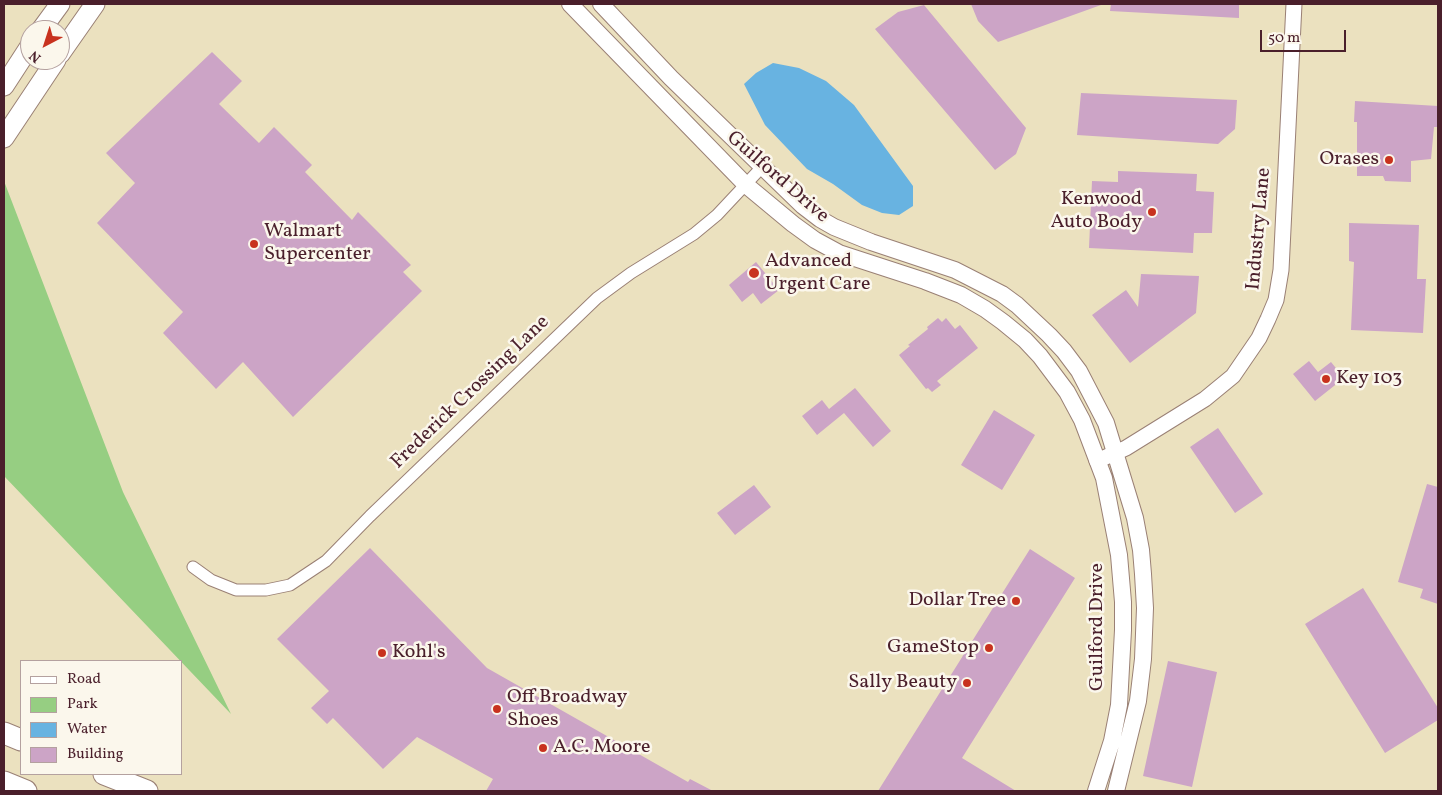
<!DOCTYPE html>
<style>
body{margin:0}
#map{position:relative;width:1442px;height:795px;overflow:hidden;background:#ebe1bf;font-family:Vollkorn,serif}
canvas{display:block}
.frame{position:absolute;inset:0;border:5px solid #4a1f2b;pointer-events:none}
.legend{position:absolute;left:20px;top:660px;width:162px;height:115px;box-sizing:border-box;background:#fbf7ec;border:1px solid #b4a19f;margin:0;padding:6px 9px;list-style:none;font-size:15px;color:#4a1f2b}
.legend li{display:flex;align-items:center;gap:10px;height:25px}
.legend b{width:25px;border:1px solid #b4a19f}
.north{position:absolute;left:20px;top:20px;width:50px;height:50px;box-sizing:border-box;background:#fbf7ec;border:1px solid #b4a19f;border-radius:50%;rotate:220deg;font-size:14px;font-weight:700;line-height:20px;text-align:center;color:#4a1f2b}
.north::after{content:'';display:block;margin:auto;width:18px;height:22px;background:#c8321e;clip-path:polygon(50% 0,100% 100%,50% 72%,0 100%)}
.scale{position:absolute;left:1260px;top:30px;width:86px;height:22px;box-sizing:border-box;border:2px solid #4a1f2b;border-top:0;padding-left:6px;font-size:15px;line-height:18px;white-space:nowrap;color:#4a1f2b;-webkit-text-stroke:4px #fbf7ec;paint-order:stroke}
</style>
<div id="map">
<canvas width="1442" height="795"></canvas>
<div class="frame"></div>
<ul class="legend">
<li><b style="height:6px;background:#fff"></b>Road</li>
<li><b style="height:14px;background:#96ce82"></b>Park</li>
<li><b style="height:14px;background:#68b3e1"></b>Water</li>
<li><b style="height:14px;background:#cca4c6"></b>Building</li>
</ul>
<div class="north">N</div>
<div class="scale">50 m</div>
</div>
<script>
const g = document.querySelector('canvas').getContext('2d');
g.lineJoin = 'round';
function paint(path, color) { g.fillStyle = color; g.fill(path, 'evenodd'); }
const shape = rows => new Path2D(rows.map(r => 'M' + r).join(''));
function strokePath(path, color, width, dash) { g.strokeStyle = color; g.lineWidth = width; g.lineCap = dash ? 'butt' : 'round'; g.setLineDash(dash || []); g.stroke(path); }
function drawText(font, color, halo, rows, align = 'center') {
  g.font = font + ' Vollkorn,serif'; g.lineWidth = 5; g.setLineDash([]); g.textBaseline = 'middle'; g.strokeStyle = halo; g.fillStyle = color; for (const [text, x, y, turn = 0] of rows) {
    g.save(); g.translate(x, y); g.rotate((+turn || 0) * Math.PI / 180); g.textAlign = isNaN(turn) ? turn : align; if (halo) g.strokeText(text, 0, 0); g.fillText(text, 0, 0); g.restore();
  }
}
paint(shape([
 [4,181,123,492,231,714,4,476]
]), '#96ce82');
paint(shape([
 [773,63,799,68,826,81,854,105,913,186,913,206,899,215,882,213,862,205,833,184,807,169,765,125,744,84,756,73]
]), '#68b3e1');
paint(shape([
 [971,4,1101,4,1101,5,998,42,978,21],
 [1111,4,1239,4,1239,18,1110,11],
 [924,5,1026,128,1016,154,995,170,875,29,898,12],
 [212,52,242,81,219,104,259,143,274,127,312,165,305,172,352,220,358,212,411,265,403,272,422,291,293,417,243,362,216,389,163,333,183,312,97,223,135,183,106,153],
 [1081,93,1237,100,1235,129,1218,144,1077,135],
 [1355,101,1438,106,1438,127,1434,127,1431,159,1411,161,1411,182,1385,181,1383,176,1357,176,1357,122,1354,122],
 [1118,171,1197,174,1196,191,1214,192,1212,233,1194,233,1193,253,1089,248,1092,181,1118,182],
 [1349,223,1419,225,1417,279,1426,279,1423,333,1351,330,1354,262,1349,261],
 [756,262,779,290,761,304,753,293,742,302,729,285],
 [1141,274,1199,276,1196,313,1130,363,1092,315,1126,290,1138,307],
 [938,318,942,322,946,318,955,329,960,325,978,348,937,381,941,385,932,392,928,388,926,389,899,355,910,346,908,345,928,329,927,327],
 [1309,361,1318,372,1331,362,1344,378,1315,401,1293,374],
 [855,388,891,431,873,447,844,413,817,435,802,416,822,400,829,409],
 [994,410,1035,435,1002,490,961,465],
 [1218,428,1263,494,1235,513,1190,447],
 [1427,484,1438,487,1438,604,1420,598,1423,589,1398,582],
 [754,485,771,507,735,535,717,513],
 [370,548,487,668,688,782,690,779,713,791,486,791,493,779,417,737,383,769,333,718,327,724,311,708,329,691,277,639],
 [1030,549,1075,578,962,758,1016,791,878,791],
 [1363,588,1438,708,1438,720,1385,753,1305,624],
 [1168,661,1217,672,1192,787,1143,776]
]), '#cca4c6');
const minor = shape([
 [193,567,211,580,236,590,266,590,290,585,326,561,370,516,597,298,631,273,694,234,717,215,762,167]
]);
const tertiary = shape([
 [1097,461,1126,448,1205,399,1233,376,1259,338,1268,319,1276,300,1281,270,1294,4]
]);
const secondary = shape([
 [570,4,746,185,793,224,815,240,839,253,925,281,961,295,985,309,1003,322,1025,340,1040,356,1067,392,1082,420,1104,478,1119,555,1123,602,1123,630,1119,705,1112,741,1096,791],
 [601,4,671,78,803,206,820,219,834,227,871,242,955,270,1002,294,1017,305,1049,335,1064,351,1079,371,1106,423,1135,518,1141,550,1143,574,1145,608,1143,659,1138,701,1116,791]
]);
const primary = shape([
 [41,30,60,4],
 [60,54,95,4],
 [4,86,30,46],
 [4,138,56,60]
]);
const motorway = shape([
 [4,733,21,740],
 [104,774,147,791],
 [4,782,26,791]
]);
strokePath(minor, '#9a8075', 13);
strokePath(tertiary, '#9a8075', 17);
strokePath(secondary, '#9a8075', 18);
strokePath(primary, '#9a8075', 21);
strokePath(motorway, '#9a8075', 23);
strokePath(minor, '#fff', 11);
strokePath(tertiary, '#fff', 15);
strokePath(secondary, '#fff', 16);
strokePath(primary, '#fff', 19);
strokePath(motorway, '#fff', 21);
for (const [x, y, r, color] of [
 [1389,160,5,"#c8321e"],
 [1152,212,5,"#c8321e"],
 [254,244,5,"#c8321e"],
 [754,273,6,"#c8321e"],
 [1326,379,5,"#c8321e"],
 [1016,601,5,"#c8321e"],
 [989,648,5,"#c8321e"],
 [382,653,5,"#c8321e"],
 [967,683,5,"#c8321e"],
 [497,709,5,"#c8321e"],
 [543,748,5,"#c8321e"]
]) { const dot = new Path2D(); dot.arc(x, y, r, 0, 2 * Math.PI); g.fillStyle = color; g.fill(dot); strokePath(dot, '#fbf7ec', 2); }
drawText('20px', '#4a1f2b', '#fbf7ec', [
 ["Orases",1379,160,"right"],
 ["Kenwood",1142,200,"right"],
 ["Auto Body",1142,223,"right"],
 ["Walmart",264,232],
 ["Supercenter",264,255],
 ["Advanced",765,262],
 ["Urgent Care",765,285],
 ["Key 103",1336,379],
 ["Dollar Tree",1006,601,"right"],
 ["GameStop",979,648,"right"],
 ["Kohl's",392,653],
 ["Sally Beauty",957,683,"right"],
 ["Off Broadway",507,698],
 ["Shoes",507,721],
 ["A.C. Moore",553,748]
], 'left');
drawText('20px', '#4a1f2b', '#fbf7ec', [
 ["Guilford Drive",777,178,41],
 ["Industry Lane",1260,229,-85],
 ["Frederick Crossing Lane",471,393,-44],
 ["Guilford Drive",1098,627,-90]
]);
</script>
